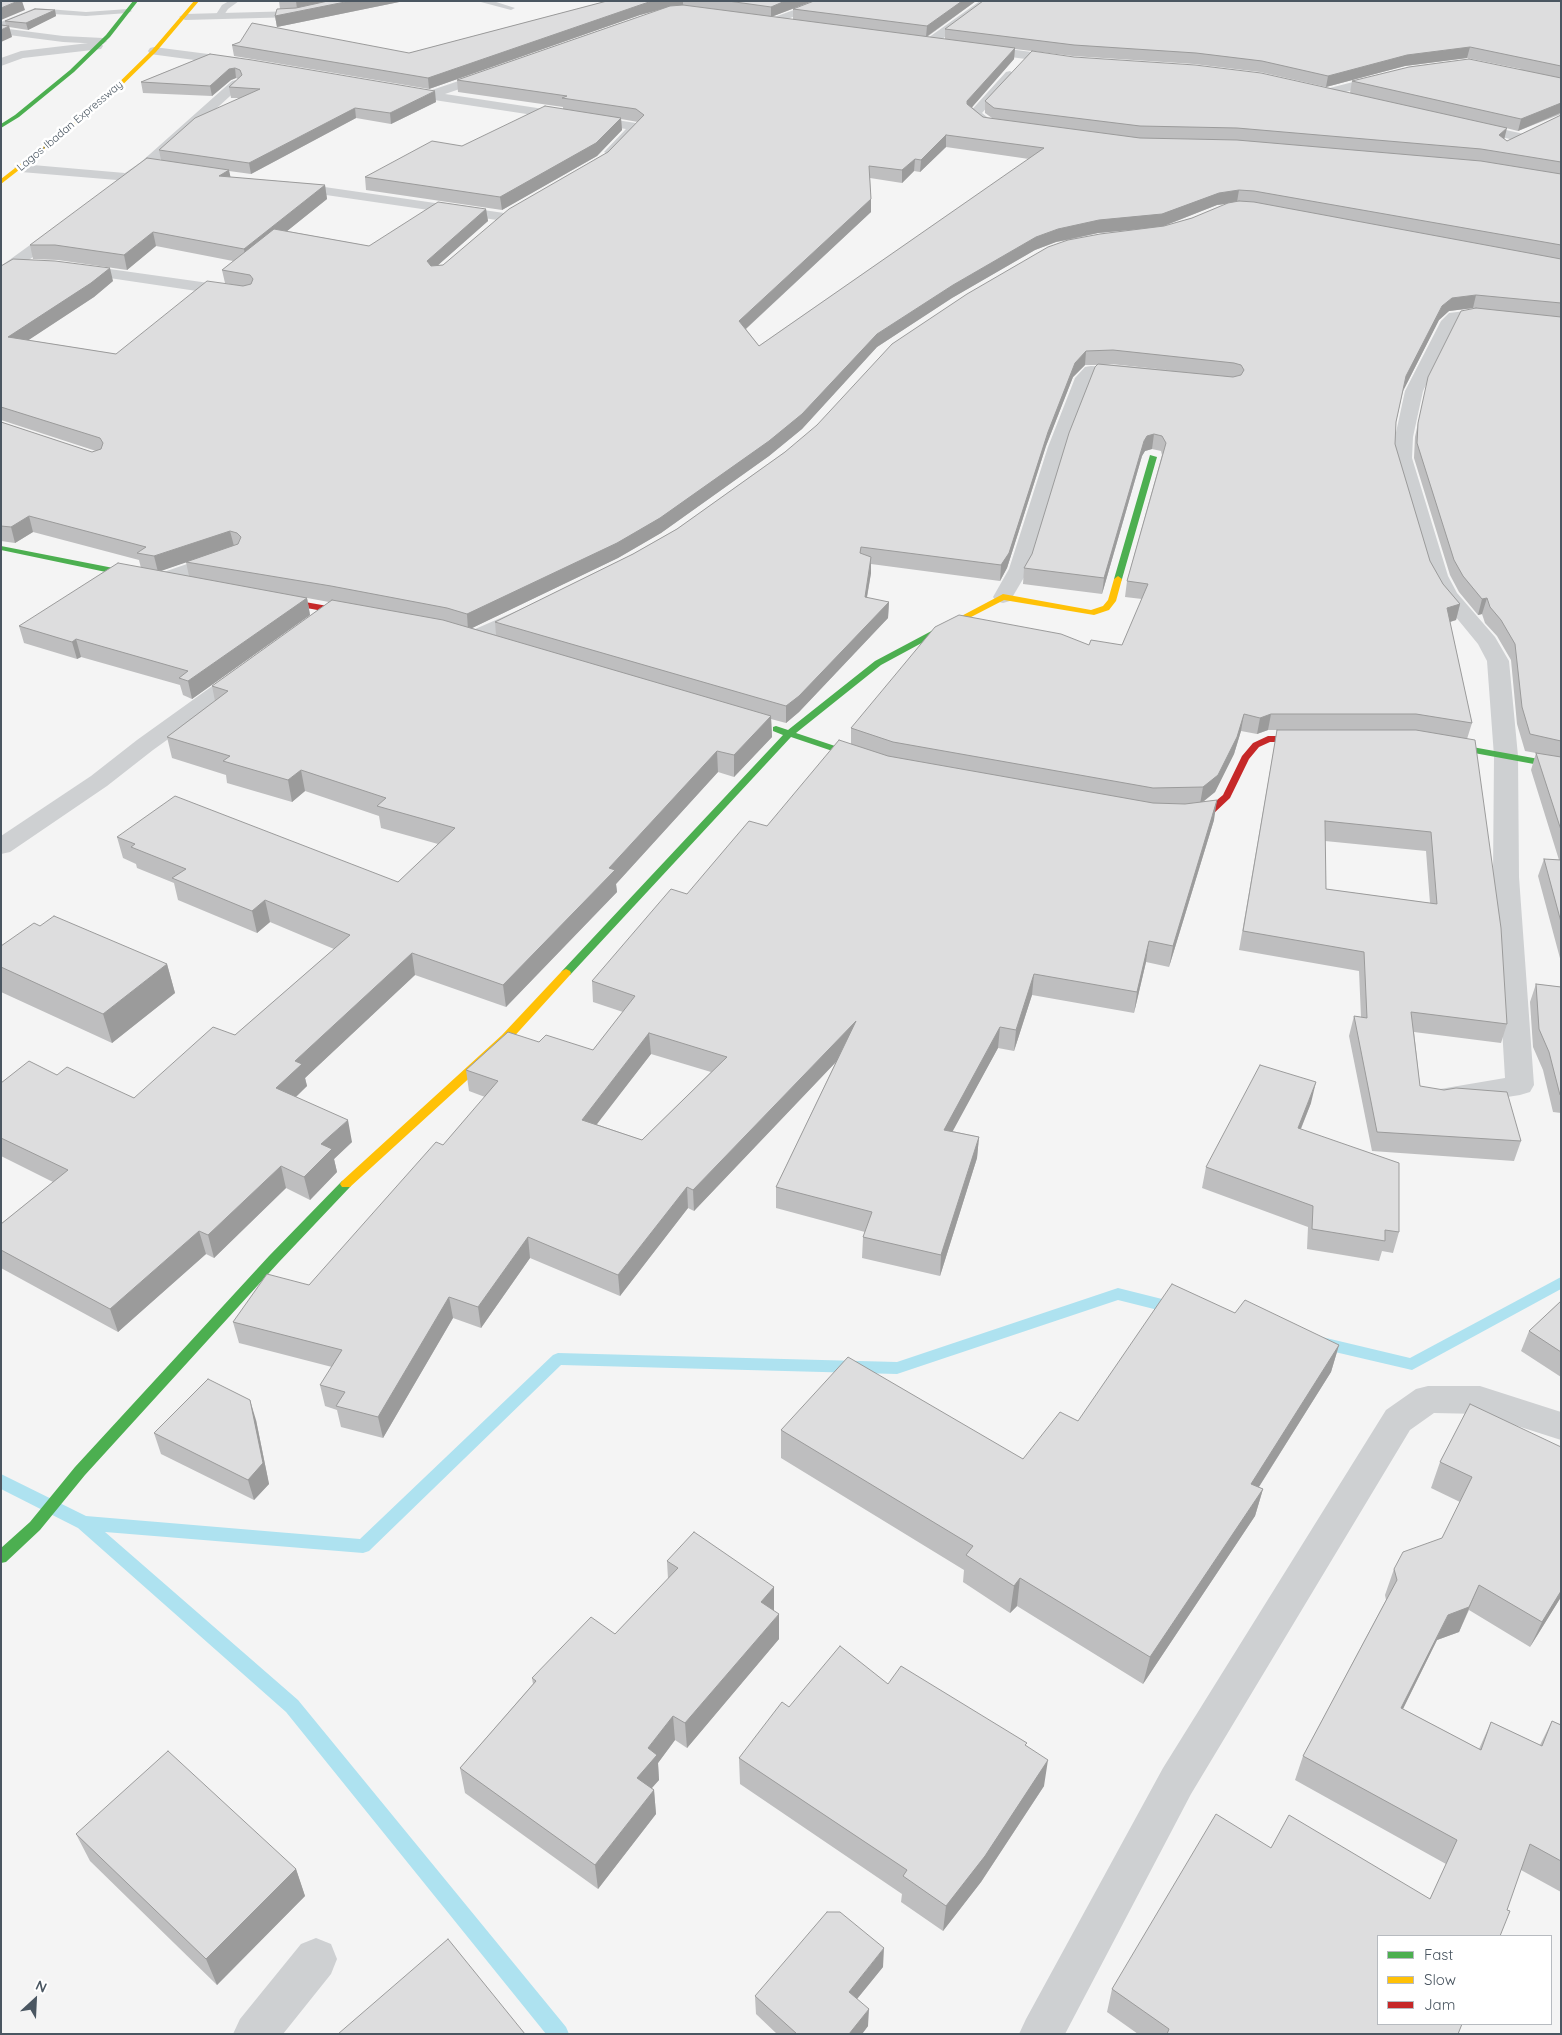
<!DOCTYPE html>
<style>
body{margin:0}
#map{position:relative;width:1562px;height:2035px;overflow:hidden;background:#f4f4f4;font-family:Quicksand,sans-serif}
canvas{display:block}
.frame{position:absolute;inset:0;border:2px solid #4a5661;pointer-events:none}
.legend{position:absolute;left:1377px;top:1935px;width:175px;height:90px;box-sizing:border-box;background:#fff;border:1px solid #b7bbc0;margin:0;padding:6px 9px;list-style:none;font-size:15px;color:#4a5661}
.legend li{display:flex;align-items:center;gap:10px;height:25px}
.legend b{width:25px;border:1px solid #b7bbc0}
.north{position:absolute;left:10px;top:1975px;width:50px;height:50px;-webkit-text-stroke:4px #fff;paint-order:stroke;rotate:25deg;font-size:14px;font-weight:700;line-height:20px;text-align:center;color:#4a5661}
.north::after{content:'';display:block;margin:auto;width:18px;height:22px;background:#4a5661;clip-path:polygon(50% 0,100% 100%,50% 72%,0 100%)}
</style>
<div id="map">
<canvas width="1562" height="2035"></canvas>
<div class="frame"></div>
<ul class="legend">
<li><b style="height:6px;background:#4caf50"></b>Fast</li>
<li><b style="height:6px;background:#ffc107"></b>Slow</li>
<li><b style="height:6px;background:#c62828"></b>Jam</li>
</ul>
<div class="north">N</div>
</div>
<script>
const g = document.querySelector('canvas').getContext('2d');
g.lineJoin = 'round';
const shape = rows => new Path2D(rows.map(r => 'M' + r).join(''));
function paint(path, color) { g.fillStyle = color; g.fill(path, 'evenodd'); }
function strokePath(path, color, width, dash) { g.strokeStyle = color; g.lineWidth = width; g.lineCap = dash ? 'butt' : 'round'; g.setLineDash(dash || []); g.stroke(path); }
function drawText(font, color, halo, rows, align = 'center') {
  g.font = font + ' Quicksand,sans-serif'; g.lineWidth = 5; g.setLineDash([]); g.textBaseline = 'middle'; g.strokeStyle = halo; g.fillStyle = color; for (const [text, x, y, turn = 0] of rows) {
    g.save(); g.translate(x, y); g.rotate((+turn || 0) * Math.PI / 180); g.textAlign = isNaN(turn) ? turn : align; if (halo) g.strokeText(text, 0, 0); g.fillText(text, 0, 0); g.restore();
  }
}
paint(shape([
 [1561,1277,1561,1289,1412,1370,1322,1349,1317,1347,1315,1343,1317,1339,1322,1337,1410,1358,1561,1277],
 [1118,1288,1174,1302,1179,1304,1181,1308,1179,1312,1174,1314,1118,1300,897,1374,561,1365,369,1551,363,1553,105,1532,298,1700,566,2027,569,2034,546,2034,286,1712,78,1528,1,1489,1,1474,86,1516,360,1539,553,1355,558,1353,897,1362,1118,1288]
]), '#aee2f0');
paint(shape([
 [229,1,239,1,228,9,222,18,216,18,215,16,222,5,229,1],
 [477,1,493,1,515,8,511,10,477,1],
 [35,8,86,12,128,9,132,11,128,13,86,16,36,13,1,27,1,22,35,8],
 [1,28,63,36,103,38,107,41,103,44,63,42,1,34,1,28]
]), '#ced0d2');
paint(shape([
 [340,1,361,1,360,3,297,17,185,20,179,17,185,14,297,11,340,1],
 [819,1,836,1,774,24,770,25,764,22,766,20,819,1],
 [980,1,993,1,933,46,925,46,923,43,925,40,980,1],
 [97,42,101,43,103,46,101,49,23,58,1,66,1,58,21,51,97,42],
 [977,45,1063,56,1069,60,1063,64,973,52,971,49,973,46,977,45],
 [154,47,239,58,245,62,239,66,150,54,148,51,150,48,154,47],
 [494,69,500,73,498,76,445,94,636,123,643,127,616,155,611,156,604,152,626,129,434,100,426,98,424,95,426,92,494,69],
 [1010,71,1016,75,982,113,992,121,1010,124,1012,127,1005,131,983,127,968,114,1006,72,1010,71],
 [1388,73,1392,74,1394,77,1392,80,1326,97,1320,93,1322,90,1388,73],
 [236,80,240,81,242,84,240,87,151,168,129,183,124,184,117,180,21,172,14,168,21,164,125,173,141,162,232,81,236,80],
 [1470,122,1524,134,1526,137,1519,141,1465,129,1463,126,1470,122],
 [290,182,504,213,509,214,511,217,509,220,504,221,285,189,283,186,285,183,290,182],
 [60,226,65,227,67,230,65,233,6,277,1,279,1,266,55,227,60,226],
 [74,264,237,287,243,289,245,292,243,295,237,297,69,272,66,269,69,266,74,264],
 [1473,310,1561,319,1561,329,1473,320,1459,321,1456,323,1423,391,1413,437,1412,458,1448,576,1457,593,1495,637,1509,661,1518,756,1519,877,1534,1085,1530,1092,1520,1095,1450,1106,1440,1103,1436,1096,1440,1089,1505,1078,1493,877,1494,756,1487,661,1478,644,1441,599,1428,576,1394,458,1395,437,1405,391,1441,321,1449,313,1473,310],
 [1091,366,1130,368,1136,369,1139,373,1136,377,1130,378,1095,376,1092,380,1066,447,1029,569,1010,601,1003,603,996,601,993,597,1009,569,1048,447,1075,378,1085,367,1091,366],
 [222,552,229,554,232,558,229,562,159,586,152,584,149,580,152,576,222,552],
 [528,606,535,608,538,612,535,616,482,643,474,644,466,643,463,638,466,633,528,606],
 [244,667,252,669,255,674,252,679,153,750,107,786,10,852,1,854,1,836,91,776,137,740,236,669,244,667],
 [1428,1386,1480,1386,1561,1412,1561,1440,1480,1414,1434,1413,1410,1430,1191,1794,1065,2034,1019,2034,1026,2019,1163,1768,1386,1410,1416,1389,1428,1386],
 [316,1938,331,1944,337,1959,331,1974,283,2034,233,2034,240,2019,301,1944,316,1938]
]), '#ced0d2');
paint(shape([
 [133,1,138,1,110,37,74,72,19,117,1,128,1,124,15,115,70,70,106,35,133,1],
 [1150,455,1157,457,1122,579,1121,581,1115,581,1114,579,1150,455],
 [1,546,144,574,148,577,144,580,1,550,1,546],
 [939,627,943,630,942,632,881,665,796,733,871,758,871,762,865,762,791,737,570,975,562,975,561,973,562,971,783,735,773,731,773,727,776,726,788,730,875,661,939,627],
 [1439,741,1561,763,1561,769,1436,746,1436,742,1439,741],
 [346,1180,350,1181,352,1184,350,1187,279,1262,85,1475,40,1530,6,1562,1,1563,1,1548,30,1522,75,1467,269,1256,342,1181,346,1180]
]), '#4caf50');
paint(shape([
 [194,1,199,1,156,52,101,106,1,184,1,179,97,104,152,50,194,1],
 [1118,576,1122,579,1116,601,1109,610,1094,615,1004,600,942,632,936,632,935,630,1003,594,1091,610,1103,606,1108,600,1114,579,1118,576],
 [566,969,570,971,571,973,570,975,510,1041,350,1187,342,1187,340,1184,342,1181,502,1035,562,971,566,969]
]), '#ffc107');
paint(shape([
 [271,596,356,611,360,614,356,617,268,601,267,599,271,596],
 [1268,736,1312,736,1317,739,1312,742,1270,742,1259,747,1249,759,1230,798,1212,815,1179,817,1178,815,1179,813,1205,810,1223,795,1242,756,1253,743,1268,736]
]), '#c62828');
paint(shape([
 [279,1,404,1,277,27,275,16,280,9],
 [607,1,813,1,771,17,793,20,793,9,814,1,976,1,927,37,945,39,945,29,1561,1,1561,114,1518,131,1506,128,1504,139,1507,141,1561,115,1561,962,1538,876,1544,859,1559,860,1531,770,1536,753,1525,751,1517,724,1511,660,1497,636,1485,623,1482,614,1478,615,1459,592,1450,575,1414,458,1415,437,1428,377,1475,308,1449,311,1439,320,1403,391,1396,422,1395,444,1430,561,1443,584,1460,604,1456,620,1450,622,1472,723,1467,739,1507,1024,1501,1043,1414,1032,1420,1086,1521,1141,1514,1161,1372,1151,1349,1036,1354,1016,1361,1017,1359,971,1239,950,1277,730,1268,730,1257,734,1241,731,1234,754,1215,792,1203,802,1214,820,1169,967,1146,962,1134,1013,1032,995,1014,1051,998,1048,952,1131,979,1137,977,1158,940,1276,862,1258,863,1237,865,1232,776,1208,776,1187,836,1062,694,1211,688,1208,620,1296,530,1258,481,1328,453,1318,383,1438,341,1427,337,1410,325,1406,320,1385,332,1367,239,1343,233,1322,309,1285,443,1145,485,1097,469,1091,466,1070,539,1042,593,1050,623,1012,593,1002,592,981,687,894,767,826,851,744,851,728,1089,645,1122,645,1142,599,1125,597,1127,581,1162,455,1161,451,1152,449,1145,451,1142,456,1102,594,1023,584,1024,568,1032,554,1097,365,1085,365,1073,377,1046,446,1007,568,1000,581,871,564,871,573,867,598,889,602,888,618,799,712,786,723,771,719,772,737,734,777,718,772,616,884,617,892,506,1007,415,975,305,1078,307,1086,296,1097,352,1142,334,1159,337,1172,310,1200,286,1188,214,1258,206,1254,118,1332,1,1268,1,1224,53,1182,1,1156,1,1083,57,1075,134,1098,235,1035,334,949,270,922,257,933,178,900,174,883,137,868,136,864,123,858,117,837,398,882,438,844,381,828,379,816,305,791,292,802,227,783,226,775,172,758,167,737,215,701,212,686,329,602,280,593,307,598,310,615,192,699,183,695,180,685,81,657,77,659,24,643,19,626,141,568,139,560,33,532,15,543,1,541,1,422,92,452,96,451,1,420,1,266,113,281,94,297,28,340,116,354,239,286,225,283,222,270,233,261,156,246,127,270,58,260,33,259,30,245,161,160,159,150,239,98,231,98,229,87,238,79,236,78,231,80,212,96,143,93,141,82,210,54,436,102,391,124,356,118,251,174,229,171,230,177,325,185,327,199,287,231,369,246,486,209,488,221,438,265,443,265,608,152,638,122,621,119,622,130,597,156,502,210,366,190,365,177,462,146,563,109,563,107,458,92,457,80,662,9,640,15,429,89,234,56,232,45,409,53],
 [1015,49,1073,56,1194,64,1260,72,1326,87,1405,66,1467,58,1521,69,1352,81,1350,93,985,101,985,113,992,118,983,117,972,107,1014,59],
 [946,147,1029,159,759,346,746,329,871,212,870,178,902,183,914,171,920,172],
 [1227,204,1192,218,1164,226,1217,205],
 [1131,230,1068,240,1098,233],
 [1068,240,785,452,677,529,633,554,495,622,496,635,472,628,618,558,661,533,769,456,802,429,877,347,952,298,1035,250,1056,242],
 [1105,364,1111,364,1176,371],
 [186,562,189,576,160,571],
 [1325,841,1426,851,1430,903,1326,889],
 [651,1054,711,1072,642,1140,596,1124],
 [55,10,56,16,28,30,9,27,12,37,6,26,5,21],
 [40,926,167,964,175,993,112,1043,1,992,1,946],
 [1536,984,1561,987,1561,1113,1553,1112,1543,1070,1533,1047,1530,1002],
 [1311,1103,1301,1129,1399,1232,1393,1253,1382,1251,1379,1261,1307,1249,1308,1227,1202,1188,1206,1167],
 [1561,1301,1561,1377,1521,1351,1529,1331],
 [1235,1313,1339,1345,1331,1372,1259,1487,1263,1489,1255,1516,1143,1684,1017,1606,1010,1613,963,1582,964,1570,781,1458,781,1430,1023,1459],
 [1470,1404,1561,1597,1530,1647,1469,1610,1459,1632,1437,1640,1403,1709,1479,1749,1491,1722,1540,1745,1552,1721,1561,1725,1561,1892,1521,1870,1458,2034,1138,2034,1107,2012,1112,1989,1271,1848,1430,1899,1446,1864,1295,1780,1303,1756,1386,1600,1385,1595,1394,1569,1442,1538,1460,1502,1431,1488,1440,1462],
 [256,1420,269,1484,254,1500,161,1454,154,1433],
 [667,1561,774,1587,774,1611,779,1639,687,1748,675,1740,658,1763,659,1780,652,1788,654,1790,656,1814,598,1889,465,1793,460,1768,533,1684,532,1678,615,1634,668,1579],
 [888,1684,1026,1746,1044,1786,981,1882,943,1931,901,1902,902,1894,740,1784,739,1758,789,1707],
 [76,1834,296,1869,305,1896,217,1985,90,1861],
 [883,1967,857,1999,868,2026,862,2034,777,2034,756,2014,755,1996]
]), '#bebebf');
paint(shape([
 [18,1,22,1,25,10,1,20,1,8],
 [296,1,331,1,297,9],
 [350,1,404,1,277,27,275,16],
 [652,1,683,1,683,6,669,7,640,15,429,89,428,78,640,5],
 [785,1,813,1,771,17,771,7],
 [962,1,976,1,926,37,927,26],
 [55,10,56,16,28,30,26,23],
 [9,26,12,37,1,42,1,30],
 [1470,47,1467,58,1405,66,1326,87,1328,76,1407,55],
 [1015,48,1014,59,967,113,967,101],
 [235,68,236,78,231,80,212,96,210,86,229,69],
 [435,91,436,102,391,124,390,113],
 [1561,103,1560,113,1518,131,1521,119],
 [355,108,356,118,251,174,249,163],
 [621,118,622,130,597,156,502,210,500,197],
 [1507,128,1504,140,1499,135],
 [946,135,946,147,920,172,921,160],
 [915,159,914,171,902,183,902,170],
 [229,170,232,184,219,176],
 [325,185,327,199,246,264,244,249],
 [1239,190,1237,202,1217,205,1161,227,1098,233,1056,242,1035,250,952,298,877,347,802,429,769,456,661,533,618,558,468,630,467,614,877,334,953,285,1036,237,1058,229,1219,193],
 [871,199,871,212,739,335,739,321],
 [486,209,488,221,428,274,427,261],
 [153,232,156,246,127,270,124,255],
 [110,268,113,281,94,297,12,351,8,337],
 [1476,295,1473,308,1449,311,1439,320,1403,391,1406,376,1442,306,1452,298],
 [1086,351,1085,365,1073,377,1046,446,1007,568,1000,581,1001,565,1048,432,1075,363],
 [1154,434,1152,449,1145,451,1142,456,1102,594,1104,578,1144,441,1147,436],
 [29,516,33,532,15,543,11,527],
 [230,531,234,546,158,572,154,556],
 [871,557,871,573,864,613,865,597],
 [307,598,310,615,192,699,188,681],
 [1487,598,1482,614,1478,615,1482,599],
 [889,602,888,618,799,712,786,723,786,706],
 [1460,604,1456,620,1443,624,1447,608],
 [76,639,81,657,77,659,72,642],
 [1244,714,1241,731,1234,754,1215,792,1200,804,1203,787],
 [1271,714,1268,730,1257,734,1260,718],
 [771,716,772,737,734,777,734,755],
 [717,751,718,772,616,884,617,892,506,1007,503,985,609,868],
 [301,770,305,791,292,802,288,780],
 [1217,800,1214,820,1169,967,1173,946],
 [265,900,270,922,257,933,252,911],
 [1149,941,1146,962,1134,1013,1137,992],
 [412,953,415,975,305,1078,307,1086,281,1111,276,1088,295,1061],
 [167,964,175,993,112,1043,103,1014],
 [1034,974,1032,995,1014,1051,1016,1030],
 [856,1021,855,1042,694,1211,693,1190],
 [1000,1027,998,1048,942,1151,944,1130],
 [649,1033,651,1054,584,1141,582,1120],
 [1316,1082,1311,1103,1293,1148,1298,1128],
 [348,1120,352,1142,334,1159,337,1172,310,1200,304,1177,321,1144],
 [979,1137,977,1158,940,1276,941,1255],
 [281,1166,286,1188,214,1258,208,1235],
 [687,1187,688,1208,620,1296,618,1275],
 [199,1231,206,1254,118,1332,110,1309],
 [528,1237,530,1258,481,1328,478,1307],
 [449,1297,453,1318,383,1438,378,1417],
 [1339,1345,1331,1372,1243,1512,1251,1484],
 [250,1400,256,1420,269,1484,254,1500,248,1480],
 [1263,1489,1255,1516,1143,1684,1150,1657],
 [1020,1578,1017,1606,1010,1613,1014,1586],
 [1479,1585,1459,1632,1437,1640,1391,1733,1401,1708,1448,1615],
 [774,1587,774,1613,761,1602],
 [1561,1591,1561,1597,1530,1647,1542,1622],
 [779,1614,779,1639,687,1748,685,1723],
 [673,1716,675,1740,658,1763,659,1780,639,1802,637,1778,648,1748],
 [1048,1760,1044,1786,981,1882,943,1931,946,1906],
 [654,1790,656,1814,598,1889,595,1865],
 [296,1869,305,1896,217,1985,206,1959],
 [884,1948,883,1967,848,2010,849,1992],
 [869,2009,868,2026,862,2034,849,2034]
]), '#9b9b9b');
const building = shape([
 [1,1,18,1,1,8,1,1],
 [328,1,350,1,275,16,277,9,296,8,328,1],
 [607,1,652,1,640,5,428,78,232,45,240,42,252,23,409,53,607,1],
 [728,1,785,1,771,7,728,1],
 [814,1,962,1,927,26,793,9,814,1],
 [983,1,1561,1,1561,66,1470,47,1407,55,1328,76,1262,61,1196,53,1074,45,945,29,983,1],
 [683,5,1015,48,967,101,967,104,983,117,989,118,1140,138,1237,140,1481,161,1561,174,1561,245,1254,191,1239,190,1219,193,1162,214,1099,220,1058,229,1036,237,953,285,877,334,802,414,769,441,660,518,617,543,467,614,447,608,331,586,186,562,238,544,241,537,237,533,230,531,154,556,137,553,146,547,29,516,11,527,1,526,1,422,92,452,101,449,103,443,100,438,1,407,1,266,13,259,55,261,110,268,91,283,8,337,116,354,207,281,243,286,251,284,253,279,250,275,222,270,274,229,369,246,438,202,486,209,427,261,431,266,443,265,509,209,608,152,644,115,636,109,562,98,567,96,457,80,670,6,683,5],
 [946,135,1044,148,759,346,739,321,871,199,869,166,902,170,915,159,921,160,946,135],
 [35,9,55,10,26,23,5,21,35,9],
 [1,25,9,26,1,30,1,25],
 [1032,51,1074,57,1195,65,1261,73,1507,128,1499,135,1507,141,1561,115,1561,162,1481,149,1237,128,1140,126,994,108,985,101,1032,51],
 [210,54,252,60,435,91,390,113,355,108,249,163,159,150,195,118,260,89,229,87,242,75,240,70,235,68,229,69,210,86,141,82,210,54],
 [1469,59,1561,78,1561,103,1521,119,1352,81,1409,67,1469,59],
 [545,106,621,118,596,143,500,197,365,177,432,141,462,146,545,106],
 [147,158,229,170,219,176,325,185,244,249,153,232,124,255,55,245,30,245,147,158],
 [1239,201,1254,202,1561,259,1561,303,1476,295,1452,298,1442,306,1406,376,1396,422,1395,444,1430,561,1443,584,1460,604,1447,608,1472,723,1416,714,1271,714,1260,718,1244,714,1237,737,1218,775,1203,787,1153,788,893,742,851,728,935,627,959,615,1061,634,1089,645,1091,640,1122,645,1148,584,1127,581,1166,443,1162,436,1154,434,1147,436,1144,441,1104,578,1024,568,1032,554,1069,433,1095,367,1098,364,1233,377,1241,375,1244,370,1241,365,1234,363,1113,350,1086,351,1075,363,1048,432,1009,553,1001,565,861,547,860,553,871,557,865,597,889,602,799,696,786,706,495,622,633,554,677,529,785,452,817,425,892,344,967,294,1048,247,1068,240,1100,234,1164,226,1192,218,1228,203,1239,201],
 [1476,308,1561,317,1561,741,1530,734,1522,707,1515,644,1501,620,1490,607,1487,598,1482,599,1463,576,1454,560,1417,443,1418,423,1428,377,1461,311,1476,308],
 [118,563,307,598,188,681,179,678,188,671,76,639,72,642,19,626,118,563],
 [332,600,443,620,771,716,734,755,717,751,609,868,615,870,503,985,412,953,295,1061,302,1064,276,1088,348,1120,321,1144,332,1149,304,1177,281,1166,208,1235,199,1231,110,1309,1,1250,1,1224,68,1170,1,1138,1,1083,29,1061,57,1075,67,1067,134,1098,213,1027,235,1035,350,935,265,900,252,911,172,878,186,869,131,847,135,844,117,837,175,796,398,882,455,828,377,806,386,798,301,770,288,780,223,761,230,756,167,737,228,691,212,686,332,600],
 [1277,730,1416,730,1475,740,1501,928,1507,1024,1411,1012,1420,1086,1444,1090,1456,1088,1507,1092,1521,1141,1377,1132,1354,1016,1367,1018,1364,952,1243,931,1277,730],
 [1325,821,1431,832,1437,904,1326,889,1325,821],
 [839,740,888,756,1153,803,1185,804,1217,800,1173,946,1149,941,1137,992,1034,974,1016,1030,1000,1027,944,1130,979,1137,941,1255,863,1237,872,1212,776,1187,856,1021,693,1190,687,1187,618,1275,528,1237,478,1307,449,1297,378,1417,336,1406,345,1392,320,1385,342,1350,233,1322,267,1274,309,1285,436,1142,443,1145,498,1081,466,1070,508,1032,539,1042,546,1035,593,1050,635,996,592,981,671,889,687,894,749,821,767,826,839,740],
 [649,1033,727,1057,642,1140,582,1120,649,1033],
 [1536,753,1561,757,1561,830,1536,753],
 [1544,859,1561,860,1561,922,1544,859],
 [54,916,167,964,103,1014,1,967,1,946,34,923,40,926,54,916],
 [1536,984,1561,987,1561,1095,1560,1095,1549,1052,1539,1029,1536,984],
 [1260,1065,1316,1082,1298,1128,1399,1163,1399,1232,1385,1230,1385,1241,1312,1229,1313,1206,1206,1167,1260,1065],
 [1172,1284,1235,1313,1245,1300,1339,1345,1251,1484,1263,1489,1150,1657,1020,1578,1014,1586,966,1555,973,1546,781,1430,848,1357,1023,1459,1060,1412,1078,1421,1172,1284],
 [1561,1301,1561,1352,1529,1331,1561,1301],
 [208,1379,250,1400,263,1463,248,1480,154,1433,208,1379],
 [1470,1404,1561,1447,1561,1591,1542,1622,1479,1585,1469,1607,1448,1615,1401,1708,1481,1750,1491,1722,1542,1746,1552,1721,1561,1725,1561,1861,1530,1844,1507,1910,1510,1911,1500,1936,1378,1936,1378,2024,1462,2024,1458,2034,1167,2034,1169,2029,1112,1989,1216,1814,1271,1848,1289,1815,1430,1899,1457,1840,1303,1756,1397,1580,1394,1569,1403,1552,1442,1538,1472,1477,1440,1462,1470,1404],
 [694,1532,774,1587,761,1602,779,1614,685,1723,673,1716,648,1748,657,1755,637,1778,654,1790,595,1865,460,1768,536,1681,532,1678,591,1617,615,1634,678,1568,667,1561,694,1532],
 [840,1646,888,1684,901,1666,1027,1743,1025,1745,1048,1760,985,1856,946,1906,903,1876,907,1870,739,1758,782,1702,789,1707,840,1646],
 [168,1751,296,1869,206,1959,76,1834,168,1751],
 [827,1912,840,1912,884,1948,849,1992,869,2009,849,2034,797,2034,755,1996,827,1912],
 [448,1939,525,2034,338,2034,448,1939]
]);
paint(building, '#ddddde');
strokePath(building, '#9b9b9b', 1);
drawText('11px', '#4a5661', '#fff', [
 ["Lagos-Ibadan Expressway",70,126,-40]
]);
</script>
